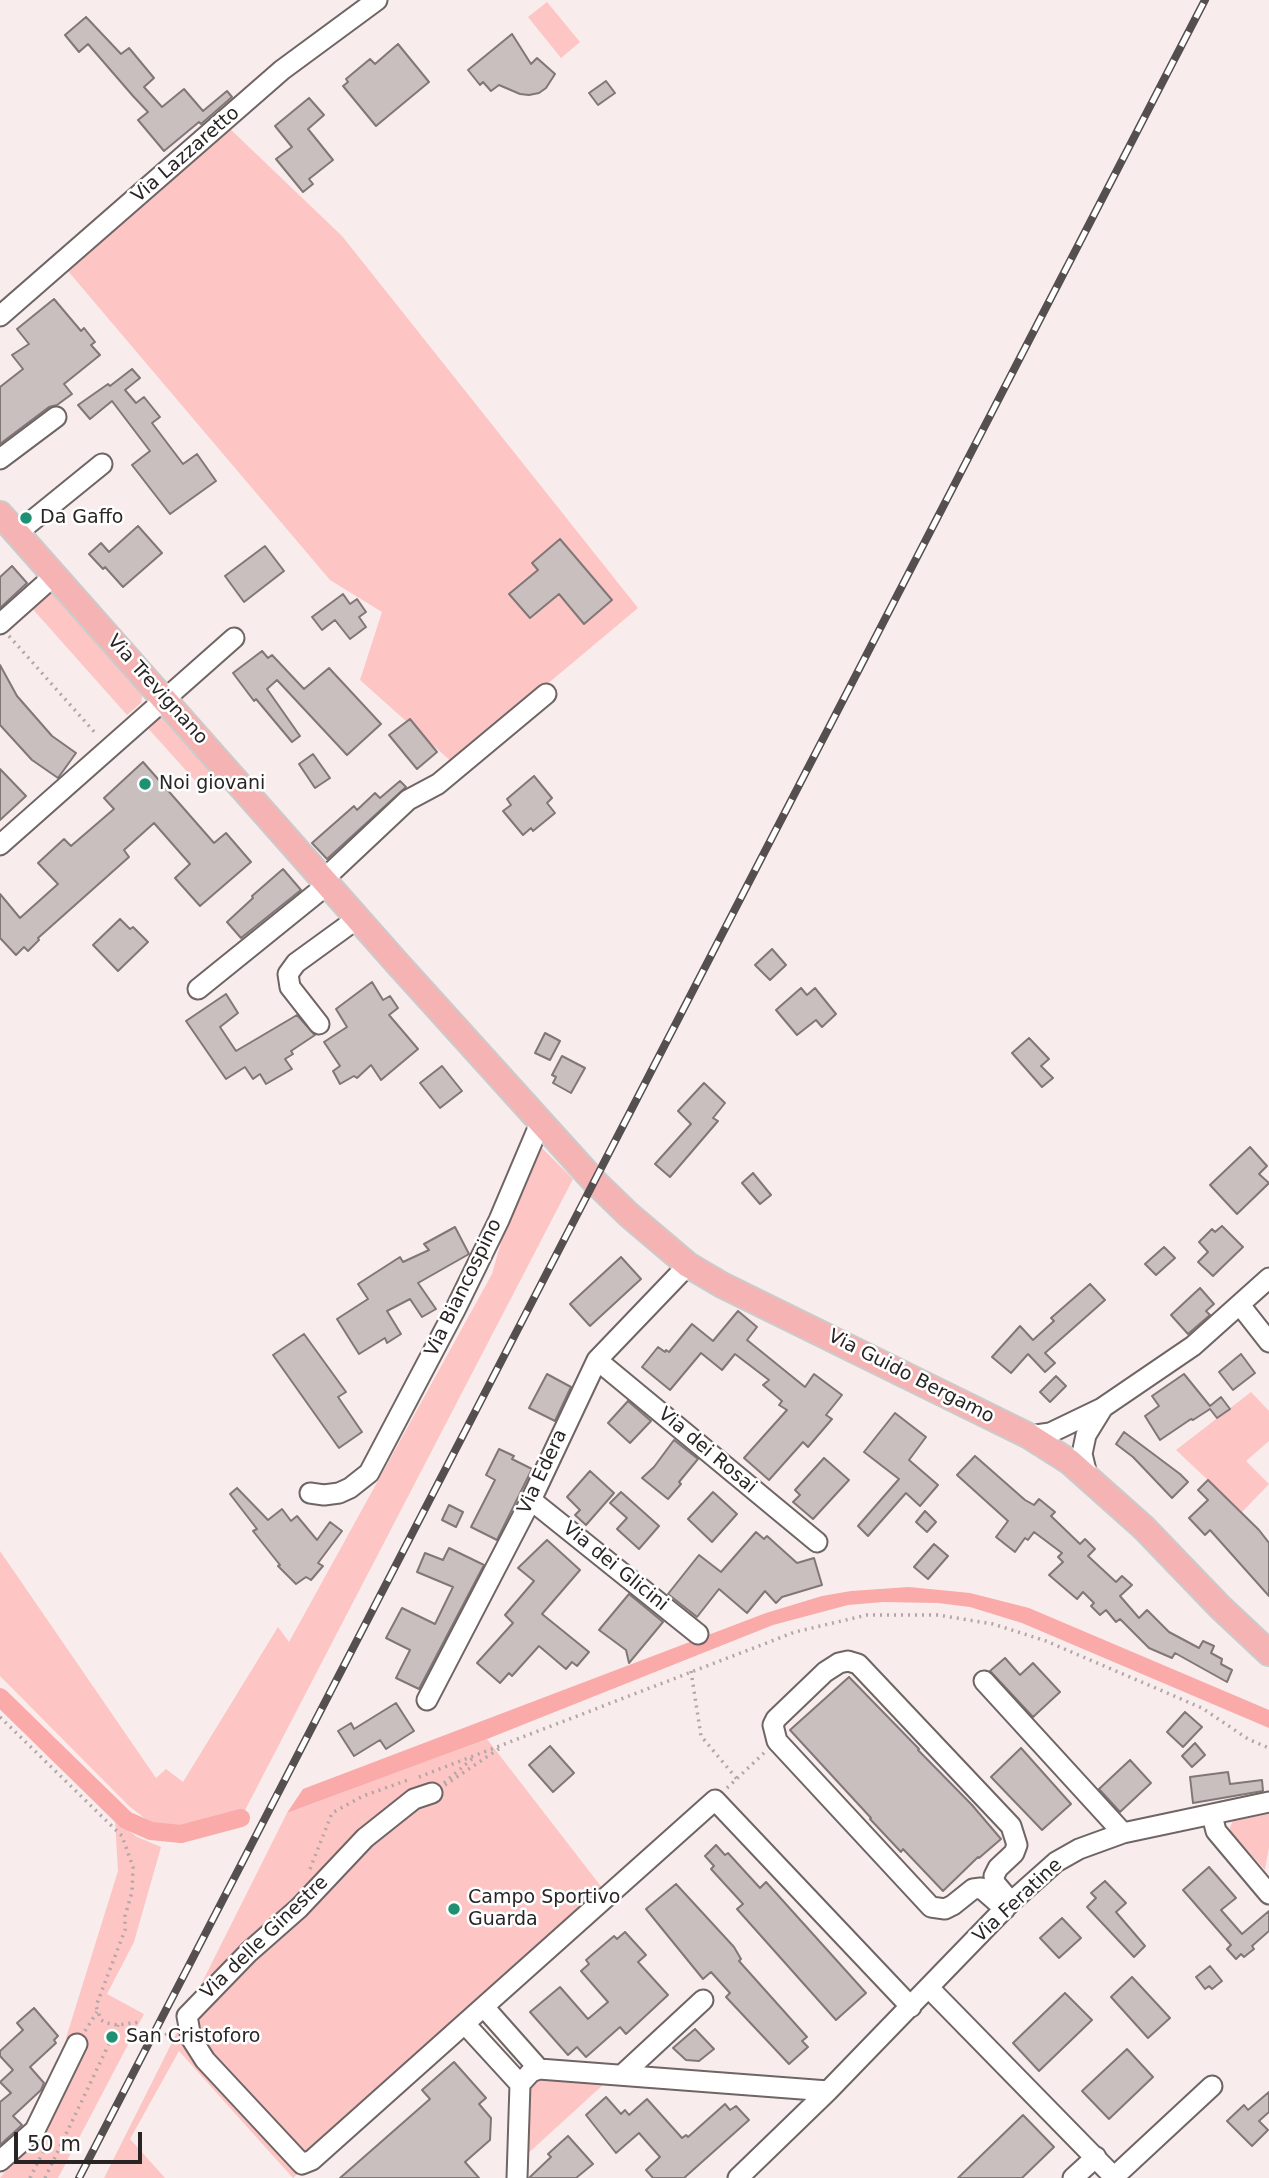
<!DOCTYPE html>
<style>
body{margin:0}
#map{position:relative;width:1269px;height:2178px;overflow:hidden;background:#f8edec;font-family:"DejaVu Sans",sans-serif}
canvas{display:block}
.scale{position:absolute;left:14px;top:2132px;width:128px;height:32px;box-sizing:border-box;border:4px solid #292525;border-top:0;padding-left:9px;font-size:21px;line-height:24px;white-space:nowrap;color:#292525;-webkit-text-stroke:5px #fff;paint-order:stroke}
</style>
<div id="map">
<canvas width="1269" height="2178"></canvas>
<div class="scale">50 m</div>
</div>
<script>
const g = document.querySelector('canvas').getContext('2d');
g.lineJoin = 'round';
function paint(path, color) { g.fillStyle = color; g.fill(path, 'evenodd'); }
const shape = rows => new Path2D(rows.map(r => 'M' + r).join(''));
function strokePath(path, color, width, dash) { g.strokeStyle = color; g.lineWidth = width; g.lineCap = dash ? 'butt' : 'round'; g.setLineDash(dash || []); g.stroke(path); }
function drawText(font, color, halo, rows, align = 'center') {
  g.font = font + ' "DejaVu Sans",sans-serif'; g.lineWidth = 5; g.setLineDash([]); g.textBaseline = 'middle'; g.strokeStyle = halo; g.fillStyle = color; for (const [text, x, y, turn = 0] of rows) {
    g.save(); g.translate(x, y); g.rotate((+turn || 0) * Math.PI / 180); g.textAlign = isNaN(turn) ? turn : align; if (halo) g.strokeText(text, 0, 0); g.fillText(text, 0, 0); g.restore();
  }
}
paint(shape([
 [547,2,580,42,561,58,528,17],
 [227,126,342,236,638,608,453,763,360,680,382,612,330,580,62,264],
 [60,592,144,687,141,703,127,715,30,606,45,593],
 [166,710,217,770,199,785,146,726],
 [540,1146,573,1179,243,1814,185,1829,160,1827,147,1820,129,1806,0,1676,0,1551,156,1778,166,1769,183,1782,278,1627,289,1642,492,1274,509,1214],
 [1251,1392,1269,1411,1269,1441,1246,1461,1269,1484,1242,1512,1176,1450],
 [487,1739,603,1889,293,2178,179,2051,130,2139,165,2178,104,2178,287,1813],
 [1269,1814,1269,1847,1265,1870,1230,1831,1230,1827,1233,1821],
 [115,1820,137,1837,161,1847,134,1942,107,1994,144,2014,58,2178,0,2178,13,2162,72,2047,66,2038,118,1871],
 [539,2079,605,2083,523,2158,526,2090]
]), '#fdc5c4');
paint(shape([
 [909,1587,970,1593,1029,1608,1269,1710,1269,1728,1022,1623,970,1607,938,1603,883,1602,848,1605,773,1625,487,1739,287,1813,303,1789,766,1613,822,1596,851,1591]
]), '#f9aaa9');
strokePath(shape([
 [0,1697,126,1820,151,1831,181,1834,241,1818]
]), '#f9aaa9', 18);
const building = shape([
 [86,17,121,54,129,48,154,78,144,87,162,107,184,89,203,111,227,91,232,97,201,124,199,122,164,151,138,120,148,112,133,96,88,44,79,52,65,35,86,17],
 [512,34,531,64,537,58,555,74,546,88,539,93,529,95,520,94,499,85,491,91,483,82,480,85,468,70,512,34],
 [398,44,429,82,376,126,343,86,348,82,346,79,370,59,375,64,398,44],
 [606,81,615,93,598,105,589,93,606,81],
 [309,98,324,115,308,129,333,160,309,179,313,184,303,192,276,159,292,147,275,126,309,98],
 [54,299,81,331,84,328,95,342,91,345,100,355,64,384,72,394,57,405,49,407,0,444,0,387,23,369,12,355,29,344,17,329,54,299],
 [132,369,140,378,125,390,136,403,144,397,160,417,152,423,183,464,197,454,216,481,170,514,132,465,150,451,112,401,90,419,78,405,108,384,110,386,132,369],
 [138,526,162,553,123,587,105,567,103,569,89,554,101,543,109,552,138,526],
 [560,539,612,600,584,624,559,594,530,618,509,594,538,570,532,563,560,539],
 [265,546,284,571,244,602,225,576,265,546],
 [12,566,27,583,0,608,0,577,12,566],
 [343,594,350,604,357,599,366,612,359,617,366,627,350,639,335,620,322,630,312,617,343,594],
 [262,651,268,658,272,655,304,689,329,668,381,724,347,755,277,680,267,689,300,736,292,742,256,699,254,701,233,673,262,651],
 [0,665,17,696,52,736,76,753,58,778,32,760,0,725,0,665],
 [410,719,437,752,417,769,389,735,410,719],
 [313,754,330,778,315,788,299,764,313,754],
 [143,762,214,843,226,833,251,862,200,906,175,878,190,864,154,823,124,850,129,857,38,938,39,940,28,951,24,947,16,955,0,938,0,894,20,918,58,884,38,863,64,839,71,846,114,809,104,798,143,762],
 [0,769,26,796,0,820,0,769],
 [534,776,552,798,547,803,555,813,533,831,531,828,523,835,503,811,511,805,507,799,534,776],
 [400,781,406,787,327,859,312,843,354,806,357,810,375,793,380,798,400,781],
 [283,869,301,890,241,938,227,922,253,898,252,896,283,869],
 [120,919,130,929,133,927,148,942,118,971,93,945,120,919],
 [772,949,786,965,770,980,755,965,772,949],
 [372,982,383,1000,390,996,398,1008,389,1015,418,1049,381,1080,371,1065,357,1078,354,1076,340,1084,333,1071,340,1066,324,1042,347,1027,336,1009,372,982],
 [801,988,807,995,815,988,836,1014,822,1027,816,1020,797,1035,776,1010,801,988],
 [226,994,238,1013,220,1027,236,1051,297,1015,315,1035,291,1051,293,1054,285,1059,292,1069,266,1084,260,1074,253,1079,245,1067,226,1079,186,1021,226,994],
 [545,1033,560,1041,550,1060,535,1053,545,1033],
 [1029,1038,1049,1059,1041,1066,1053,1078,1042,1087,1012,1053,1029,1038],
 [562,1056,585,1068,571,1093,553,1083,556,1077,552,1075,562,1056],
 [442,1066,462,1091,440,1108,420,1083,442,1066],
 [704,1083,725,1103,713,1118,718,1121,670,1177,655,1164,691,1124,678,1111,704,1083],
 [1250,1147,1267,1166,1259,1174,1269,1183,1237,1214,1210,1185,1250,1147],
 [753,1173,771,1195,760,1204,742,1183,753,1173],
 [1222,1226,1243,1247,1213,1276,1198,1262,1208,1252,1199,1242,1212,1229,1215,1232,1222,1226],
 [455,1227,469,1254,418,1283,436,1309,422,1317,410,1299,387,1311,401,1334,387,1343,385,1338,359,1354,337,1319,368,1299,358,1284,400,1257,403,1262,429,1250,424,1244,455,1227],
 [1164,1247,1175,1258,1156,1275,1145,1264,1164,1247],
 [621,1257,641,1279,590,1326,570,1304,621,1257],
 [1090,1284,1105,1300,1045,1353,1055,1363,1045,1372,1028,1354,1011,1373,992,1357,1020,1326,1033,1340,1054,1321,1051,1318,1090,1284],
 [1200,1288,1214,1304,1206,1311,1210,1315,1188,1334,1171,1315,1200,1288],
 [738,1311,757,1327,747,1340,805,1387,814,1374,842,1395,826,1415,832,1419,808,1447,803,1442,769,1480,744,1458,787,1410,779,1405,782,1401,763,1385,769,1380,735,1354,722,1370,701,1353,670,1390,642,1367,658,1347,665,1352,666,1350,669,1352,692,1324,713,1341,738,1311],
 [304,1334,346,1392,338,1397,362,1432,339,1448,273,1355,304,1334],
 [1241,1354,1255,1373,1233,1390,1219,1372,1241,1354],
 [547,1374,571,1387,555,1421,529,1408,547,1374],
 [1184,1374,1210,1406,1221,1397,1230,1409,1217,1418,1210,1409,1193,1420,1191,1419,1160,1440,1145,1416,1159,1406,1152,1396,1184,1374],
 [1056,1376,1066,1386,1050,1402,1040,1392,1056,1376],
 [628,1401,651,1421,630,1443,608,1423,628,1401],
 [895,1413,926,1437,909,1460,938,1485,920,1506,906,1493,868,1536,858,1526,899,1479,864,1452,895,1413],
 [1124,1432,1180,1474,1188,1482,1172,1498,1133,1457,1116,1444,1124,1432],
 [674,1440,698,1459,679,1482,681,1484,668,1499,642,1478,654,1467,674,1440],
 [499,1449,514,1456,512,1459,532,1469,497,1540,471,1527,495,1480,486,1475,499,1449],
 [975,1456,1025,1500,1034,1505,1039,1499,1055,1512,1051,1516,1080,1544,1085,1539,1095,1549,1088,1556,1116,1582,1122,1576,1132,1585,1120,1596,1139,1618,1147,1610,1169,1632,1199,1648,1203,1641,1214,1646,1211,1653,1222,1659,1221,1664,1232,1670,1227,1682,1175,1653,1172,1658,1149,1648,1120,1619,1116,1622,1106,1610,1100,1615,1091,1606,1094,1603,1083,1592,1077,1599,1049,1575,1063,1562,1058,1557,1062,1553,1034,1532,1028,1540,1025,1538,1015,1552,996,1537,1008,1521,957,1475,975,1456],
 [824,1458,849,1480,813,1519,793,1502,800,1495,795,1490,824,1458],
 [590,1471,614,1493,586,1525,575,1515,580,1510,567,1497,590,1471],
 [1208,1480,1259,1530,1269,1543,1269,1596,1210,1530,1205,1535,1189,1518,1208,1500,1198,1490,1208,1480],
 [237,1488,268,1520,282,1509,291,1521,297,1516,317,1540,330,1522,342,1531,318,1563,323,1566,311,1580,306,1577,296,1584,278,1566,280,1565,253,1531,257,1529,230,1494,237,1488],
 [621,1492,659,1526,639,1549,617,1529,627,1518,610,1503,621,1492],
 [713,1492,737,1514,712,1542,688,1519,713,1492],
 [449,1505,463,1512,456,1527,442,1520,449,1505],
 [925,1511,936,1522,927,1532,916,1522,925,1511],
 [756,1532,764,1539,767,1536,797,1563,814,1558,822,1585,782,1597,776,1603,765,1591,747,1613,719,1589,697,1617,668,1594,699,1555,721,1572,756,1532],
 [547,1540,580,1570,542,1614,589,1652,577,1666,572,1662,566,1669,539,1646,512,1676,509,1673,500,1683,477,1663,513,1623,505,1615,534,1581,518,1568,547,1540],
 [934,1544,948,1556,928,1579,914,1567,934,1544],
 [449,1548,484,1565,419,1689,396,1678,410,1650,386,1638,402,1608,435,1624,453,1587,417,1572,425,1553,443,1560,449,1548],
 [629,1594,663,1622,629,1663,626,1650,599,1630,629,1594],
 [1005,1658,1020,1675,1033,1663,1060,1692,1033,1717,990,1671,1005,1658],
 [849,1677,919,1749,918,1750,972,1805,1001,1839,979,1858,978,1857,943,1891,903,1849,901,1852,870,1819,871,1818,790,1730,849,1677],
 [396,1703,414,1731,386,1749,380,1740,354,1756,338,1731,351,1723,354,1729,396,1703],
 [1185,1712,1202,1727,1183,1747,1167,1732,1185,1712],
 [1195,1743,1205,1755,1192,1767,1182,1756,1195,1743],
 [550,1746,574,1773,553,1792,529,1765,550,1746],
 [1021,1748,1071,1804,1042,1830,991,1777,1021,1748],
 [1130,1760,1151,1783,1120,1812,1099,1789,1130,1760],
 [1228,1772,1230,1784,1262,1780,1263,1791,1193,1803,1190,1777,1228,1772],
 [716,1845,725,1855,728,1853,760,1888,766,1882,866,1993,836,2020,737,1909,743,1904,711,1869,714,1866,705,1856,716,1845],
 [1209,1867,1236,1898,1221,1910,1242,1934,1269,1911,1269,1931,1252,1946,1254,1949,1244,1957,1241,1954,1236,1959,1227,1949,1231,1945,1183,1890,1209,1867],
 [1105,1881,1126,1903,1116,1912,1145,1946,1134,1957,1087,1907,1096,1898,1091,1893,1105,1881],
 [676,1884,734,1947,741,1959,739,1961,807,2037,802,2041,808,2047,789,2064,726,1997,730,1993,711,1972,703,1979,646,1909,676,1884],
 [1062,1918,1081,1938,1059,1958,1040,1938,1062,1918],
 [625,1932,646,1955,638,1962,668,1995,626,2034,620,2027,586,2057,577,2047,568,2055,530,2012,560,1987,588,2019,608,2002,581,1971,589,1964,586,1960,614,1936,617,1939,625,1932],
 [1210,1966,1222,1981,1212,1989,1209,1986,1205,1989,1196,1977,1210,1966],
 [1132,1977,1170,2018,1148,2038,1111,1997,1132,1977],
 [1065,1993,1092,2020,1039,2071,1013,2043,1065,1993],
 [34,2008,58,2036,54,2040,56,2043,30,2067,44,2083,41,2090,13,2116,22,2125,0,2145,0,2102,11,2093,0,2082,13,2070,0,2056,0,2051,23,2030,17,2023,34,2008],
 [695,2029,714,2049,699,2061,686,2060,673,2048,695,2029],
 [1127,2049,1153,2077,1109,2119,1082,2091,1127,2049],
 [454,2062,486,2098,479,2104,491,2118,490,2140,465,2162,479,2178,340,2178,430,2099,422,2090,454,2062],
 [1269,2092,1269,2112,1259,2121,1268,2130,1252,2146,1227,2121,1244,2105,1248,2110,1269,2092],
 [606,2097,621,2114,625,2110,629,2115,647,2099,682,2138,686,2135,688,2137,725,2104,730,2110,736,2106,749,2120,684,2178,653,2178,646,2170,660,2157,639,2133,616,2153,586,2115,606,2097],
 [1023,2115,1054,2147,1022,2178,958,2178,1023,2115],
 [568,2136,593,2164,576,2178,529,2178,551,2157,548,2154,568,2136]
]);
paint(building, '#cabfbf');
strokePath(building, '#807776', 2);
const minor = shape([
 [0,316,282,70,377,0],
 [0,459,56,417],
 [17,533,102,464],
 [0,624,55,575],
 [0,845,234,638],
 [324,879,408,800,438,784,546,694],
 [198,989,328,884],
 [319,1024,290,987,288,974,296,963,358,918],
 [1240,1305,1269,1342],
 [597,1360,817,1542],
 [1029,1436,1050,1433,1102,1408,1193,1346,1269,1278],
 [1088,1479,1082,1454,1086,1435,1102,1409],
 [310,1493,324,1495,339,1493,350,1488,369,1473,455,1310,499,1220,541,1121],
 [531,1500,698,1634],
 [984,1681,1123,1833],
 [427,1700,531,1500,597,1360,688,1265],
 [432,1793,414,1799,365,1838,299,1908,249,1952,187,2016,191,2038,205,2060,302,2164,312,2160,715,1800,911,2007],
 [1212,1815,1216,1831,1269,1894],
 [1005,1909,981,1888,973,1889,953,1905,945,1909,931,1907,777,1741,773,1725,776,1719,825,1672,839,1663,848,1661,858,1664,1011,1826,1017,1845,1014,1853,998,1868,994,1876,995,1883,1011,1902],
 [929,1988,1115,2178],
 [484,2007,539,2069],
 [465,2024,520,2084],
 [622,2075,703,2000],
 [0,2161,35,2130,77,2044],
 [1114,2177,1212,2086],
 [517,2178,520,2084,531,2072,539,2069,828,2091],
 [738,2178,828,2091,1011,1902,1056,1862,1079,1849,1123,1833,1269,1802],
 [1073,2178,1096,2157]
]);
const major = shape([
 [0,514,397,963,595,1182,629,1215,688,1265,722,1285,1029,1436,1070,1462,1144,1528,1220,1607,1269,1653]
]);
strokePath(minor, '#6e6564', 23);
strokePath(major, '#cccbcb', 28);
strokePath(shape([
 [9,636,97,735],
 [691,1671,701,1736,737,1779],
 [0,1717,122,1836,133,1867,132,1892,125,1916,125,1930,96,2006,101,2020,106,2023,118,2025,140,2022],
 [419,1777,795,1632,867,1615,938,1615,993,1624,1046,1641,1202,1708,1248,1739,1269,1748],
 [444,1783,473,1758],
 [445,1785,500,1748],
 [727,1788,765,1752],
 [310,1869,332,1813,363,1796,408,1780],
 [85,2031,97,2012],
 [165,2035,173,2031],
 [30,2178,46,2146],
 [45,2178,118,2025]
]), '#b0a7a6', 3.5, [2, 5]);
strokePath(minor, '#fff', 19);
strokePath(major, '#f6b3b3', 24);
const rail = shape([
 [79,2178,1205,0]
]);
strokePath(rail, '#554f4f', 8);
strokePath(rail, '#fff', 5, [16]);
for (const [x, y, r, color] of [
 [26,518,7,"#1f9173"],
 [145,784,7,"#1f9173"],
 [454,1909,7,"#1f9173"],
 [112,2037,7,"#1f9173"]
]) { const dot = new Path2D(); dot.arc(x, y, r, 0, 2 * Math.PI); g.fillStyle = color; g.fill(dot); strokePath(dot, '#fff', 2.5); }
drawText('19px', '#292525', '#fff', [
 ["Via Lazzaretto",186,155,-41],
 ["Via Trevignano",157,690,48],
 ["Via Biancospino",464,1288,-64],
 ["Via Guido Bergamo",911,1377,27],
 ["Via dei Rosai",707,1451,40],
 ["Via Edera",543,1472,-65],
 ["Via dei Glicini",615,1567,39],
 ["Via Feratine",1018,1901,-43],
 ["Via delle Ginestre",265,1938,-44]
]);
drawText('19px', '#292525', '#fff', [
 ["Da Gaffo",40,518],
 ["Noi giovani",159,784],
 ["Campo Sportivo",468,1898],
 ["Guarda",468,1920],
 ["San Cristoforo",126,2037]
], 'left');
</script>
